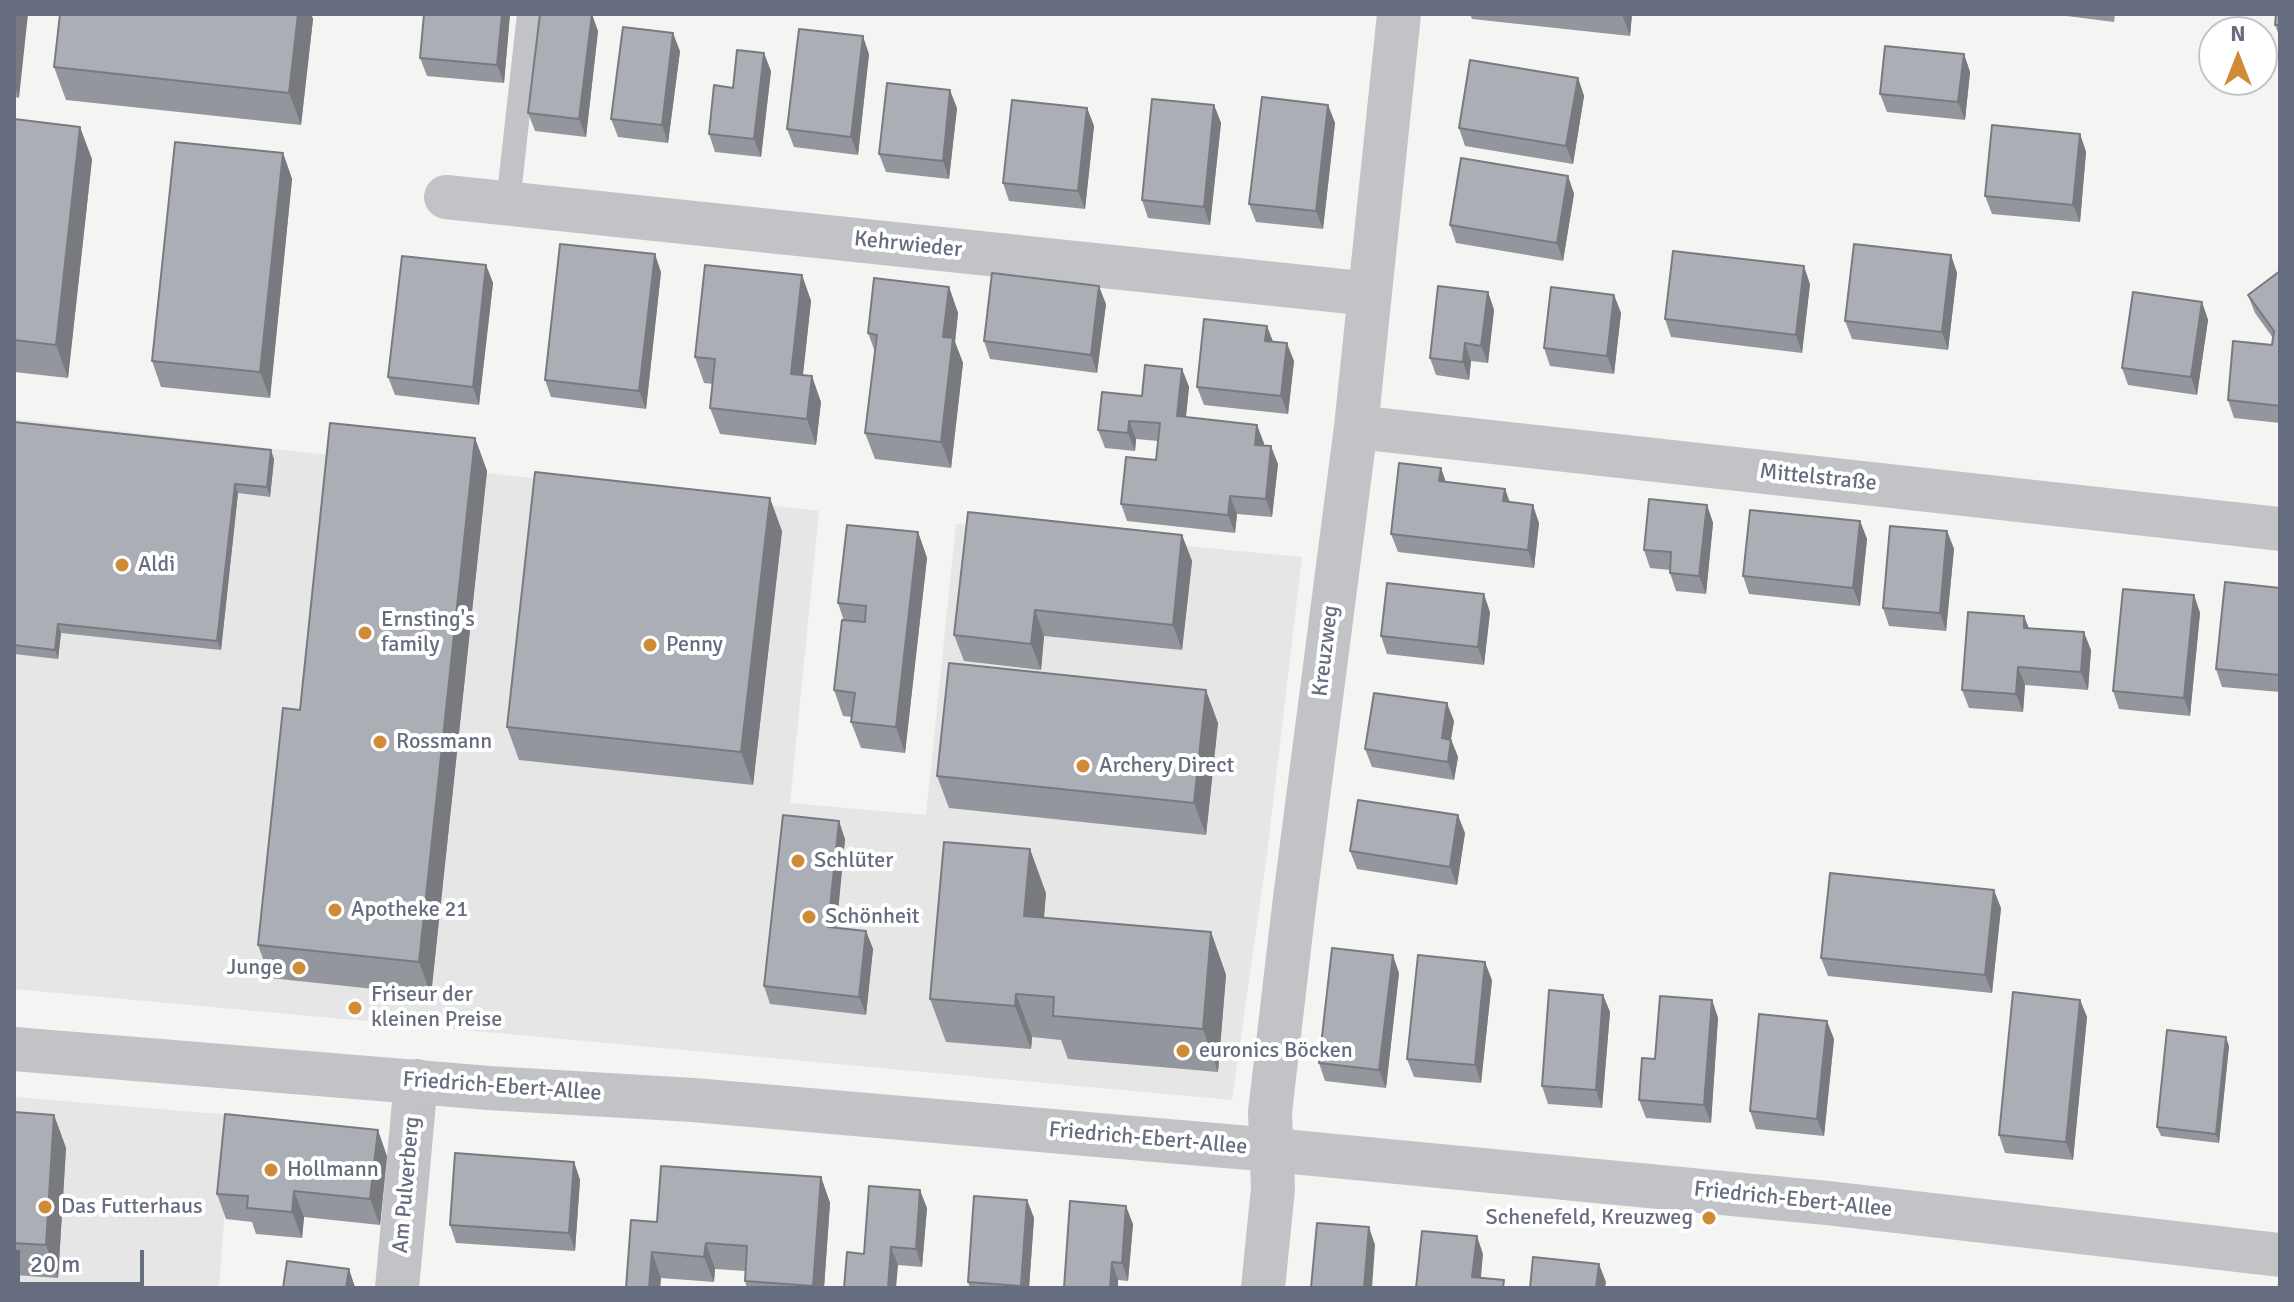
<!DOCTYPE html>
<meta charset="utf-8">
<style>
body{margin:0}
#map{position:relative;width:2294px;height:1302px;overflow:hidden;background:#f4f5f2;font-family:Signika,sans-serif}
canvas{display:block}
.frame{position:absolute;inset:0;border:16px solid #676d80;pointer-events:none}
.north{position:absolute;left:2198px;top:16px;width:80px;height:80px;box-sizing:border-box;background:#fff;border:2px solid #c2c5cc;border-radius:50%;rotate:0deg;font-size:22px;font-weight:700;line-height:32px;text-align:center;color:#676d80}
.north::after{content:'';display:block;margin:auto;width:28px;height:36px;background:#d08b37;clip-path:polygon(50% 0,100% 100%,50% 72%,0 100%)}
.scale{position:absolute;left:16px;top:1250px;width:128px;height:36px;box-sizing:border-box;border:4px solid #676d80;border-top:0;padding-left:10px;font-size:24px;line-height:28px;white-space:nowrap;color:#676d80;-webkit-text-stroke:6px #fff;paint-order:stroke}
</style>
<div id="map">
<canvas width="2294" height="1302"></canvas>
<div class="frame"></div>
<div class="north">N</div>
<div class="scale">20 m</div>
</div>
<script>
const g = document.querySelector('canvas').getContext('2d');
g.lineJoin = 'round';
function paint(path, color) { g.fillStyle = color; g.fill(path, 'evenodd'); }
const shape = rows => new Path2D(rows.map(r => 'M' + r).join(''));
function strokePath(path, color, width, dash) { g.strokeStyle = color; g.lineWidth = width; g.lineCap = dash ? 'butt' : 'round'; g.setLineDash(dash || []); g.stroke(path); }
function drawText(font, color, halo, rows, align = 'center') {
  g.font = font + ' Signika,sans-serif'; g.lineWidth = 8; g.setLineDash([]); g.textBaseline = 'middle'; g.strokeStyle = halo; g.fillStyle = color; for (const [text, x, y, turn = 0] of rows) {
    g.save(); g.translate(x, y); g.rotate((+turn || 0) * Math.PI / 180); g.textAlign = isNaN(turn) ? turn : align; if (halo) g.strokeText(text, 0, 0); g.fillText(text, 0, 0); g.restore();
  }
}
paint(shape([
 [14,419,819,511,790,803,926,815,956,524,1302,557,1267,854,1232,1100,14,989],
 [14,1097,232,1115,219,1288,14,1288]
]), '#e5e6e5');
strokePath(shape([
 [508,203,529,14]
]), '#c1c3c7', 24);
strokePath(shape([
 [446,197,1370,294],
 [1356,427,2280,529],
 [397,1288,416,1081],
 [1263,1288,1273,1188,1270,1112,1294,906,1356,427,1399,14]
]), '#c1c3c7', 44);
strokePath(shape([
 [14,1049,489,1088,693,1100,1272,1150,1827,1203,2280,1255]
]), '#c1c3c7', 44);
paint(shape([
 [14,14,19,98,14,97],
 [60,14,311,14,313,19,301,125,66,100,54,67],
 [424,14,510,14,504,83,427,76,420,58],
 [1470,14,1632,14,1630,36,1472,19],
 [2051,14,2115,14,2114,22],
 [2280,14,2280,38,2275,25],
 [598,31,586,137,535,131,528,113],
 [680,51,668,143,618,137,611,119],
 [869,54,858,155,794,147,787,129],
 [1964,54,1970,72,1965,120,1887,112,1880,94],
 [771,71,761,157,715,152,709,134,733,88],
 [1578,78,1584,96,1573,164,1465,146,1459,128],
 [1214,105,1221,123,1210,225,1148,218,1142,200],
 [1328,105,1335,123,1323,229,1256,222,1249,204],
 [957,108,949,179,886,172,879,154],
 [1087,108,1094,126,1085,209,1009,201,1003,183],
 [14,119,92,159,68,378,14,372],
 [2080,134,2086,152,2080,222,1992,214,1985,196],
 [283,153,292,179,270,398,161,387,152,361],
 [1568,176,1574,194,1563,261,1456,243,1450,225],
 [1951,255,1957,273,1948,350,1852,339,1845,321],
 [486,265,493,283,479,405,395,395,388,377],
 [2280,271,2280,423,2234,418,2228,400,2272,345,2273,338,2255,313,2248,295],
 [661,272,646,409,551,397,545,380],
 [802,275,811,301,803,375,821,402,816,445,720,434,710,408,713,384,704,383,695,357],
 [1810,284,1802,353,1671,337,1665,319],
 [949,287,958,313,955,342,963,363,951,468,875,459,865,433,875,352,868,333],
 [1488,292,1494,310,1488,363,1471,361,1469,380,1436,375,1430,358],
 [1614,295,1621,313,1614,374,1550,366,1544,348],
 [2202,302,2208,320,2197,395,2128,385,2122,368],
 [1106,304,1097,373,990,359,984,341],
 [1273,341,1294,361,1288,414,1204,405,1197,387],
 [1182,369,1189,387,1186,417,1264,443,1263,445,1278,464,1272,517,1237,514,1235,533,1127,521,1121,504,1156,460,1158,441,1136,439,1135,451,1105,448,1098,430,1142,396],
 [14,422,274,459,270,497,238,493,221,650,61,633,58,659,14,654],
 [475,438,487,471,431,995,270,978,258,945,300,710],
 [1441,468,1446,482,1505,489,1510,502,1539,523,1534,568,1398,552,1391,534],
 [1707,505,1713,523,1706,594,1676,591,1670,573,1670,570,1650,568,1644,550],
 [1860,521,1867,539,1860,606,1749,594,1743,576],
 [782,531,753,785,519,760,507,727],
 [1947,531,1954,549,1946,631,1889,626,1883,608],
 [918,532,927,558,905,753,861,748,851,722,852,717,843,716,834,690,844,621,838,603],
 [1182,535,1192,561,1182,650,1044,636,1041,670,964,661,954,635],
 [2280,588,2280,692,2222,687,2216,669],
 [2194,595,2200,613,2190,716,2119,709,2113,691],
 [1490,612,1484,665,1387,654,1381,636],
 [2024,616,2029,629,2091,650,2088,690,2025,685,2023,712,1969,708,1962,690],
 [1454,721,1451,739,1458,757,1454,780,1372,767,1365,749],
 [1218,723,1206,835,949,808,937,776],
 [1465,833,1457,885,1357,869,1350,851],
 [845,839,836,927,866,931,873,949,866,1015,770,1004,764,986],
 [1046,893,1044,918,1211,932,1226,975,1218,1072,1068,1059,1061,1040,1032,1037,1031,1049,946,1042,930,999],
 [2001,908,1992,993,1828,976,1821,958],
 [1399,973,1386,1088,1325,1081,1319,1063],
 [1492,980,1481,1083,1414,1077,1407,1059],
 [1603,995,1610,1012,1602,1108,1548,1104,1542,1086],
 [1712,1000,1718,1018,1711,1123,1646,1118,1639,1100],
 [2080,1000,2087,1017,2073,1160,2005,1153,1999,1135],
 [1834,1039,1824,1136,1756,1129,1750,1111],
 [2229,1046,2219,1143,2161,1136,2157,1127],
 [14,1112,54,1115,66,1148,58,1278,14,1275],
 [387,1156,380,1225,304,1217,302,1238,256,1234,252,1222,226,1219,217,1194],
 [574,1162,580,1180,575,1251,456,1243,450,1225],
 [821,1177,830,1203,824,1288,747,1288,745,1281,745,1271,715,1269,714,1282,661,1278,660,1288,626,1288,657,1222],
 [1027,1200,1034,1218,1029,1288,970,1288,968,1282],
 [927,1208,922,1267,898,1265,864,1254],
 [1133,1224,1128,1281,1118,1280,1118,1288,1064,1288]
]), '#93969c');
paint(shape([
 [14,14,28,14,19,98,14,85],
 [298,14,311,14,313,19,301,125,289,93],
 [502,14,510,14,504,83,497,65],
 [592,14,598,31,586,137,579,119],
 [1622,14,1632,14,1630,36],
 [673,33,680,51,668,143,662,125],
 [863,36,869,54,858,155,851,137],
 [764,53,771,71,761,157,754,139],
 [1964,54,1970,72,1965,120,1958,102],
 [1578,78,1584,96,1573,164,1566,146],
 [950,90,957,108,949,179,943,161],
 [1214,105,1221,123,1210,225,1204,207],
 [1328,105,1335,123,1323,229,1316,211],
 [1087,108,1094,126,1085,209,1078,191],
 [80,127,92,159,68,378,56,345],
 [2080,134,2086,152,2080,222,2073,205],
 [283,153,292,179,270,398,260,372],
 [1568,176,1574,194,1563,261,1557,243],
 [655,254,661,272,646,409,639,391],
 [1951,255,1957,273,1948,350,1942,332],
 [486,265,493,283,479,405,473,387],
 [1804,266,1810,284,1802,353,1796,335],
 [802,275,811,301,800,400,791,374],
 [1099,286,1106,304,1097,373,1091,355],
 [949,287,958,313,955,342,963,363,951,468,941,442,943,337],
 [1488,292,1494,310,1488,363,1481,346],
 [1614,295,1621,313,1614,374,1607,356],
 [2202,302,2208,320,2197,395,2191,377],
 [1267,326,1274,344,1265,341],
 [1287,343,1294,361,1288,414,1281,396],
 [1465,343,1471,361,1469,380,1463,362],
 [1182,369,1189,387,1184,434,1177,416],
 [812,376,821,402,816,445,807,419],
 [1129,421,1136,439,1135,451,1128,433],
 [1257,425,1264,443,1261,463,1255,445],
 [475,438,487,471,431,995,419,962],
 [1271,446,1278,464,1272,517,1266,499],
 [271,450,274,459,270,497,267,487],
 [1441,468,1447,486,1439,481],
 [235,484,238,493,221,650,217,641],
 [1505,489,1511,507,1503,501],
 [1230,496,1237,514,1235,533,1228,515],
 [770,498,782,531,753,785,741,752],
 [1533,505,1539,523,1534,568,1528,550],
 [1707,505,1713,523,1706,594,1699,576],
 [1860,521,1867,539,1860,606,1853,588],
 [1947,531,1954,549,1946,631,1940,613],
 [918,532,927,558,905,753,896,727],
 [1182,535,1192,561,1182,650,1173,625],
 [1484,594,1490,612,1484,665,1478,647],
 [2194,595,2200,613,2190,716,2184,698],
 [1035,610,1044,636,1041,670,1031,644],
 [2024,616,2031,634,2024,628],
 [58,624,61,633,58,659,55,650],
 [2084,632,2091,650,2088,690,2081,672],
 [2018,667,2025,685,2023,712,2016,694],
 [1206,690,1218,723,1206,835,1194,803],
 [1447,703,1454,721,1448,756,1442,738],
 [1451,740,1458,757,1454,780,1448,762],
 [1458,815,1465,833,1457,885,1450,867],
 [839,821,845,839,835,944,828,927],
 [1030,849,1046,893,1040,959,1024,916],
 [1994,890,2001,908,1992,993,1985,975],
 [866,931,873,949,866,1015,859,997],
 [1211,932,1226,975,1218,1072,1203,1029],
 [1393,955,1399,973,1386,1088,1379,1070],
 [1485,962,1492,980,1481,1083,1475,1065],
 [1016,994,1032,1037,1031,1049,1015,1006],
 [1603,995,1610,1012,1602,1108,1596,1090],
 [1712,1000,1718,1018,1711,1123,1704,1105],
 [2080,1000,2087,1017,2073,1160,2066,1142],
 [1827,1021,1834,1039,1824,1136,1817,1119],
 [2226,1037,2229,1046,2219,1143,2216,1134],
 [54,1115,66,1148,58,1278,46,1245],
 [378,1130,387,1156,380,1225,370,1199],
 [574,1162,580,1180,575,1251,569,1233],
 [821,1177,830,1203,824,1288,813,1288],
 [920,1190,927,1208,922,1267,916,1249],
 [294,1191,304,1217,302,1238,292,1212],
 [1027,1200,1034,1218,1029,1288,1022,1288],
 [1126,1206,1133,1224,1128,1281,1122,1263],
 [1369,1227,1375,1245,1372,1288,1364,1288],
 [1477,1236,1483,1254,1480,1288,1472,1277],
 [706,1243,715,1269,714,1282,704,1257],
 [891,1247,898,1265,896,1288,888,1288],
 [652,1252,661,1278,660,1288,649,1288],
 [1112,1262,1118,1280,1118,1288,1110,1288],
 [1599,1264,1606,1282,1605,1288,1596,1288],
 [349,1269,355,1287,355,1288,346,1288]
]), '#787a7f');
const building = shape([
 [60,14,298,14,289,93,54,67,60,14],
 [424,14,502,14,497,65,420,58,424,14],
 [540,14,592,14,579,119,528,113,540,14],
 [2276,14,2280,14,2280,25,2275,25,2276,14],
 [623,27,673,33,662,125,611,119,623,27],
 [799,29,863,36,851,137,787,129,799,29],
 [1885,46,1964,54,1958,102,1880,94,1885,46],
 [737,50,764,53,754,139,709,134,714,85,733,88,737,50],
 [1470,60,1578,78,1566,146,1459,128,1470,60],
 [887,83,950,90,943,161,879,154,887,83],
 [1262,97,1328,105,1316,211,1249,204,1262,97],
 [1152,99,1214,105,1204,207,1142,200,1152,99],
 [1012,100,1087,108,1078,191,1003,183,1012,100],
 [14,119,80,127,56,345,14,340,14,119],
 [1992,125,2080,134,2073,205,1985,196,1992,125],
 [175,142,283,153,260,372,152,361,175,142],
 [1461,158,1568,176,1557,243,1450,225,1461,158],
 [560,244,655,254,639,391,545,380,560,244],
 [1854,244,1951,255,1942,332,1845,321,1854,244],
 [1673,251,1804,266,1796,335,1665,319,1673,251],
 [402,256,486,265,473,387,388,377,402,256],
 [705,265,802,275,791,374,812,376,807,419,710,408,715,359,695,357,705,265],
 [2280,271,2280,406,2228,400,2233,341,2272,345,2274,331,2248,295,2280,271],
 [992,273,1099,286,1091,355,984,341,992,273],
 [874,278,949,287,943,337,953,338,941,442,865,433,877,335,868,333,874,278],
 [1438,286,1488,292,1481,346,1465,343,1463,362,1430,358,1438,286],
 [1551,287,1614,295,1607,356,1544,348,1551,287],
 [2133,292,2202,302,2191,377,2122,368,2133,292],
 [1204,319,1267,326,1265,341,1287,343,1281,396,1197,387,1204,319],
 [1145,365,1182,369,1177,416,1257,425,1255,445,1271,446,1266,499,1230,496,1228,515,1121,504,1126,457,1156,460,1160,423,1129,421,1128,433,1098,430,1102,392,1142,396,1145,365],
 [14,422,271,450,267,487,235,484,217,641,58,624,55,650,14,645,14,422],
 [330,423,475,438,419,962,258,945,283,708,300,710,330,423],
 [1399,463,1441,468,1439,481,1505,489,1503,501,1533,505,1528,550,1391,534,1399,463],
 [535,472,770,498,741,752,507,727,535,472],
 [1649,499,1707,505,1699,576,1670,573,1671,552,1644,550,1649,499],
 [1750,510,1860,521,1853,588,1743,576,1750,510],
 [968,512,1182,535,1173,625,1035,610,1031,644,954,635,968,512],
 [847,525,918,532,896,727,851,722,855,693,834,690,842,620,865,622,866,606,838,603,847,525],
 [1890,526,1947,531,1940,613,1883,608,1890,526],
 [2225,582,2280,588,2280,675,2216,669,2225,582],
 [1387,583,1484,594,1478,647,1381,636,1387,583],
 [2123,589,2194,595,2184,698,2113,691,2123,589],
 [1968,612,2024,616,2024,628,2084,632,2081,672,2018,667,2016,694,1962,690,1968,612],
 [949,663,1206,690,1194,803,937,776,949,663],
 [1374,693,1447,703,1442,738,1451,740,1448,762,1365,749,1374,693],
 [1358,800,1458,815,1450,867,1350,851,1358,800],
 [783,815,839,821,828,927,866,931,859,997,764,986,783,815],
 [944,842,1030,849,1024,916,1211,932,1203,1029,1053,1016,1054,997,1016,994,1015,1006,930,999,944,842],
 [1830,873,1994,890,1985,975,1821,958,1830,873],
 [1332,948,1393,955,1379,1070,1319,1063,1332,948],
 [1418,955,1485,962,1475,1065,1407,1059,1418,955],
 [1549,990,1603,995,1596,1090,1542,1086,1549,990],
 [2013,992,2080,1000,2066,1142,1999,1135,2013,992],
 [1660,996,1712,1000,1704,1105,1639,1100,1642,1058,1655,1059,1660,996],
 [1759,1014,1827,1021,1817,1119,1750,1111,1759,1014],
 [2167,1030,2226,1037,2216,1134,2157,1127,2167,1030],
 [14,1112,54,1115,46,1245,14,1243,14,1112],
 [225,1114,378,1130,370,1199,294,1191,292,1212,247,1208,248,1196,217,1194,225,1114],
 [455,1153,574,1162,569,1233,450,1225,455,1153],
 [661,1166,821,1177,813,1286,745,1281,747,1246,706,1243,704,1257,652,1252,649,1288,626,1288,631,1220,657,1222,661,1166],
 [869,1186,920,1190,916,1249,891,1247,888,1288,844,1288,847,1252,864,1254,869,1186],
 [974,1196,1027,1200,1021,1286,968,1282,974,1196],
 [1070,1201,1126,1206,1122,1263,1112,1262,1110,1288,1064,1288,1070,1201],
 [1317,1223,1369,1227,1364,1288,1311,1288,1317,1223],
 [1422,1231,1477,1236,1472,1277,1504,1280,1503,1288,1416,1288,1422,1231],
 [1533,1257,1599,1264,1596,1288,1530,1288,1533,1257],
 [287,1261,349,1269,346,1288,283,1288,287,1261]
]);
paint(building, '#abaeb5');
strokePath(building, '#787a7f', 2);
for (const [x, y, r, color] of [
 [122,565,8,"#d08b37"],
 [365,633,8,"#d08b37"],
 [650,645,8,"#d08b37"],
 [380,742,8,"#d08b37"],
 [1083,766,8,"#d08b37"],
 [798,861,8,"#d08b37"],
 [335,910,8,"#d08b37"],
 [809,917,8,"#d08b37"],
 [299,968,8,"#d08b37"],
 [355,1008,8,"#d08b37"],
 [1183,1051,8,"#d08b37"],
 [271,1170,8,"#d08b37"],
 [45,1207,8,"#d08b37"],
 [1709,1218,8,"#d08b37"]
]) { const dot = new Path2D(); dot.arc(x, y, r, 0, 2 * Math.PI); g.fillStyle = color; g.fill(dot); strokePath(dot, '#fff', 3); }
drawText('22px', '#676d80', '#fff', [
 ["Kehrwieder",908,245,6],
 ["Mittelstraße",1818,478,6],
 ["Kreuzweg",1326,651,-83],
 ["Friedrich-Ebert-Allee",502,1087,4],
 ["Friedrich-Ebert-Allee",1148,1139,5],
 ["Am Pulverberg",407,1185,-85],
 ["Friedrich-Ebert-Allee",1793,1200,6]
]);
drawText('22px', '#676d80', '#fff', [
 ["Aldi",138,565],
 ["Ernsting's",381,620],
 ["family",381,645],
 ["Penny",666,645],
 ["Rossmann",396,742],
 ["Archery Direct",1099,766],
 ["Schlüter",814,861],
 ["Apotheke 21",351,910],
 ["Schönheit",825,917],
 ["Junge",283,968,"right"],
 ["Friseur der",371,995],
 ["kleinen Preise",371,1020],
 ["euronics Böcken",1199,1051],
 ["Hollmann",287,1170],
 ["Das Futterhaus",61,1207],
 ["Schenefeld, Kreuzweg",1693,1218,"right"]
], 'left');
</script>
